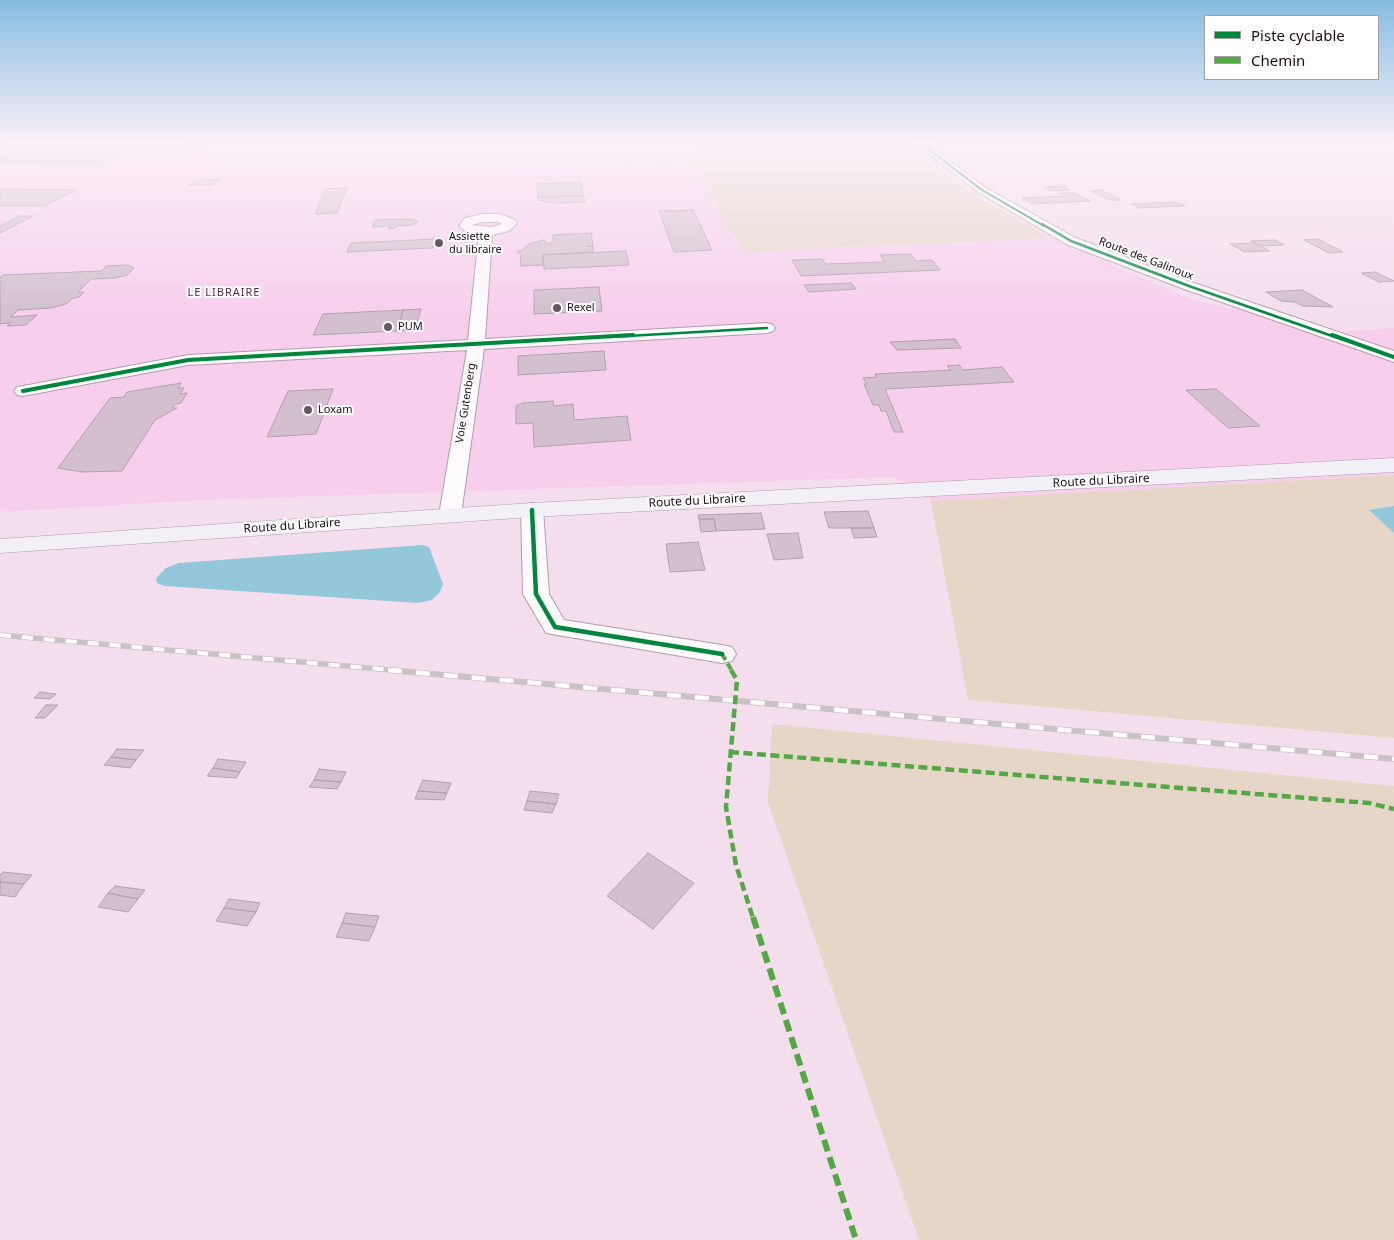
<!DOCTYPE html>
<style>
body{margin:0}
#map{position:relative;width:1394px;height:1240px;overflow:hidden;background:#f4deee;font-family:"Noto Sans",sans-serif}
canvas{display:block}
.legend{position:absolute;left:1204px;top:15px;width:175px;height:65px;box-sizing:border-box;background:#fff;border:1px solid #a49ea3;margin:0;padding:6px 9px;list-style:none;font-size:15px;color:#1c0c19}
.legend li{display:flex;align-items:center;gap:10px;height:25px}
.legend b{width:25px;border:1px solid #a49ea3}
</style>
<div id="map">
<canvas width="1394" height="1240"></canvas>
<ul class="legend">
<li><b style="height:6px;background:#00873e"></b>Piste cyclable</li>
<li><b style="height:6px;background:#52a842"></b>Chemin</li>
</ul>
</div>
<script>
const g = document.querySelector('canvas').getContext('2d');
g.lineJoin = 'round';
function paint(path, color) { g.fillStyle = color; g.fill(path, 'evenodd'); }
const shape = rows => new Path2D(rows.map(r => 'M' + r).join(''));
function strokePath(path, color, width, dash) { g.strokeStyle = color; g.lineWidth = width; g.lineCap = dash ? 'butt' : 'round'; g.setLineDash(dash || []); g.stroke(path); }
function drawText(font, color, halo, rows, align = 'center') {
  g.font = font + ' "Noto Sans",sans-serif'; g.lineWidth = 4; g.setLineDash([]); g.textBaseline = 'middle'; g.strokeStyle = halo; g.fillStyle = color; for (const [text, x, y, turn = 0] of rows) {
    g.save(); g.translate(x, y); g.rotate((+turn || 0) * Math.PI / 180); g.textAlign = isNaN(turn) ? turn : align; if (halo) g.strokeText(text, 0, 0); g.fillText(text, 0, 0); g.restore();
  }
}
paint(shape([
 [0,140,181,140,253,174,691,161,728,227,746,252,1051,238,1193,300,1339,332,1394,328,1394,475,931,501,895,477,203,500,0,512]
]), '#f7cfed');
paint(shape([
 [714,140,899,140,959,186,1051,238,745,252,728,227,691,161],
 [974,140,1394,140,1394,142,1212,141,951,150,944,144],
 [1394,475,1394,738,968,700,931,501],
 [772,724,1394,786,1394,1240,919,1240,768,802]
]), '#e6d6c8');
paint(shape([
 [1394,506,1394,533,1369,510],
 [423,545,429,547,443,584,440,592,432,600,418,603,165,586,157,583,156,578,166,568,179,563]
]), '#93c7da');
const building = shape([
 [34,140,83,140,78,142,88,142,73,149,22,148,29,145,22,145,34,140],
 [11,155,118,155,103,163,0,162,0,159,11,155],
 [196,180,220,180,212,185,188,185,196,180],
 [581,182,583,196,538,197,537,184,581,182],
 [1065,186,1071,190,1051,191,1045,187,1065,186],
 [347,188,337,213,315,214,326,189,347,188],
 [0,189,76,190,44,206,0,206,0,189],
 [1102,190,1120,200,1108,200,1091,191,1102,190],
 [1061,193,1075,193,1090,201,1032,204,1022,198,1065,196,1061,193],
 [583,196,585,202,553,203,538,200,538,197,583,196],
 [1176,202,1185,206,1139,208,1132,204,1176,202],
 [693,210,712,250,674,252,659,211,693,210],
 [19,216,33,216,0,233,0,226,19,216],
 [409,219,415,220,418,222,411,225,397,226,393,229,389,229,390,226,372,227,375,220,409,219],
 [591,233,593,246,587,246,594,247,592,252,543,255,543,265,520,266,521,255,517,251,521,251,529,244,544,240,547,243,553,243,553,235,591,233],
 [435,239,433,248,347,252,351,243,435,239],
 [1318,239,1343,252,1329,253,1304,240,1318,239],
 [1275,240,1284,245,1261,246,1251,241,1275,240],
 [1254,243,1270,251,1245,252,1230,244,1254,243],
 [626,251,629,265,544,269,543,255,626,251],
 [910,254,916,261,932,260,940,270,801,276,792,260,822,259,826,264,885,262,880,255,910,254],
 [128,265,134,268,127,275,115,278,91,279,78,292,84,292,79,297,73,298,66,304,51,308,18,310,11,317,37,315,26,325,7,326,10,323,0,324,0,278,3,275,102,271,106,266,128,265],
 [1375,272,1394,281,1379,282,1361,273,1375,272],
 [851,283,856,289,809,292,804,285,851,283],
 [599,287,602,311,534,314,534,290,599,287],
 [1302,290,1333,307,1303,306,1295,302,1281,301,1266,292,1302,290],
 [421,309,415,330,398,331,403,310,421,309],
 [403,310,398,331,313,335,323,314,403,310],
 [955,339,961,348,897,350,890,342,955,339],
 [604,351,606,370,518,375,518,356,604,351],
 [959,365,963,370,1002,367,1014,382,885,389,903,432,894,432,886,411,881,411,879,405,873,405,864,384,867,384,863,378,877,377,875,374,951,370,947,366,959,365],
 [181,383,178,388,184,388,180,394,187,393,181,403,176,404,172,408,177,408,155,420,122,471,83,472,58,468,110,398,124,397,127,392,181,383],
 [333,389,316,434,267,437,288,391,333,389],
 [1216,389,1260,426,1228,428,1186,390,1216,389],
 [553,401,554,406,573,404,574,420,627,416,631,440,534,447,533,423,516,424,516,406,523,403,553,401],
 [868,511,874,528,829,528,824,512,868,511],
 [761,513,765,529,716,531,714,519,699,519,698,515,761,513],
 [699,519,714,519,716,531,701,532,699,519],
 [851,528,874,528,877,537,854,538,851,528],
 [798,533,803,558,774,560,767,534,798,533],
 [698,542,705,570,670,572,666,544,698,542],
 [40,692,56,694,50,699,34,698,40,692],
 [46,705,58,705,45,718,35,718,46,705],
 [117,749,144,750,136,760,111,757,117,749],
 [111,757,136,760,130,768,104,765,111,757],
 [218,759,246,762,240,772,213,768,218,759],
 [213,768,240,772,236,778,207,776,213,768],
 [319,769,346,772,341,782,314,780,319,769],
 [314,780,341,782,337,789,309,787,314,780],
 [423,780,451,783,447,793,418,791,423,780],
 [418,791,447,793,444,800,415,799,418,791],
 [530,791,559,794,556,804,527,801,530,791],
 [527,801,556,804,552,813,524,810,527,801],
 [648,853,694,883,653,929,607,896,648,853],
 [3,872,32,875,24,884,0,882,0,875,3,872],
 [0,882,24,884,15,897,0,895,0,882],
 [115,886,145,890,138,899,108,893,115,886],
 [108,893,138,899,128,912,98,907,108,893],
 [229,899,260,903,256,912,224,908,229,899],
 [224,908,256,912,247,926,216,921,224,908],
 [346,913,379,916,375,927,342,923,346,913],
 [342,923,375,927,369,941,336,937,342,923]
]);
paint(building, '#d2c0ce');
strokePath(building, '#b3a0ae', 1);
const minor = shape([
 [0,140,12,140,0,146,0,140],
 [906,140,919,140,930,146,986,188,1076,238,1194,283,1394,351,1394,362,1184,289,1066,244,978,192,924,150,906,140],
 [482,214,500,214,515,220,517,223,509,231,492,235,485,339,767,323,773,325,775,328,773,331,767,333,484,349,461,515,458,520,450,522,442,520,439,515,467,350,188,365,23,396,17,395,14,391,17,387,23,386,188,355,468,340,479,234,467,233,459,226,465,218,482,214],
 [482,222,498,222,502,224,491,227,472,225,482,222],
 [532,503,540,505,543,510,549,594,564,620,722,645,732,647,736,654,732,661,722,663,546,633,523,594,521,510,524,505,532,503]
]);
const secondary = shape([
 [1394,458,1394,472,532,517,0,553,0,539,532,503,1394,458]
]);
strokePath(minor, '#af9eab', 2);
strokePath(secondary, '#af9eab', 1);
paint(minor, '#fdfafc');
paint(secondary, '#f2f0f6');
const railFar1 = shape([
 [0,635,402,671]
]);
const rail = shape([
 [388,670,1394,759]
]);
strokePath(railFar1, '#c9c3c7', 5.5);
strokePath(rail, '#c9c3c7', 6);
strokePath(railFar1, '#fff', 4, [11]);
strokePath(rail, '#fff', 4.5, [14]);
strokePath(shape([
 [922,144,953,140]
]), '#52a842', 2, [3, 2]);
strokePath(shape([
 [722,654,732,671]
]), '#52a842', 4, [7, 4]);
strokePath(shape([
 [731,670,737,680,726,807,736,865,753,918],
 [730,752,1369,803,1394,809]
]), '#52a842', 4.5, [9, 4.5]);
strokePath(shape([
 [753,917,856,1240]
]), '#52a842', 6, [12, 6]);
strokePath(shape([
 [911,140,927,148,982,190,1044,226]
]), '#00873e', 2);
strokePath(shape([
 [1042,224,1071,241,1189,286,1335,337],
 [610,337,767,328]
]), '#00873e', 2.5);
strokePath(shape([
 [1332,335,1394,357],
 [23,391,188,360,633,335]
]), '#00873e', 4);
strokePath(shape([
 [532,510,536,594,555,627,722,654]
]), '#00873e', 4.5);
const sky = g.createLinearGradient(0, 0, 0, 314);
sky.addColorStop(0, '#86bce2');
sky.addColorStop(0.45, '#faf0f7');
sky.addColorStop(1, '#faf0f700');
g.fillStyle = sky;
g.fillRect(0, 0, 1394, 314);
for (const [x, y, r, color] of [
 [439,243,5,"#685664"],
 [557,308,5,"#685664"],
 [388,327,5,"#685664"],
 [308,410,5,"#685664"]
]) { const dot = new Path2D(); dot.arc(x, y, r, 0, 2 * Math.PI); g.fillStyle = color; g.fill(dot); strokePath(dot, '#fff', 2); }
drawText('11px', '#1c0c19', '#fff', [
 ["Assiette",449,237],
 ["du libraire",449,250],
 ["Rexel",567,308],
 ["PUM",398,327],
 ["Loxam",318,410]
], 'left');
drawText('11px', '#1c0c19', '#fff', [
 ["Route des Galinoux",1146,259,21],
 ["Voie Gutenberg",466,403,-81]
]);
g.letterSpacing = '1px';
drawText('11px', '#4f2947', '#fff', [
 ["LE LIBRAIRE",224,293]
]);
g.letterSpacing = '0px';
drawText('12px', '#1c0c19', '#fff', [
 ["Route du Libraire",1101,481,-3],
 ["Route du Libraire",697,501,-3],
 ["Route du Libraire",292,526,-4]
]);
</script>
